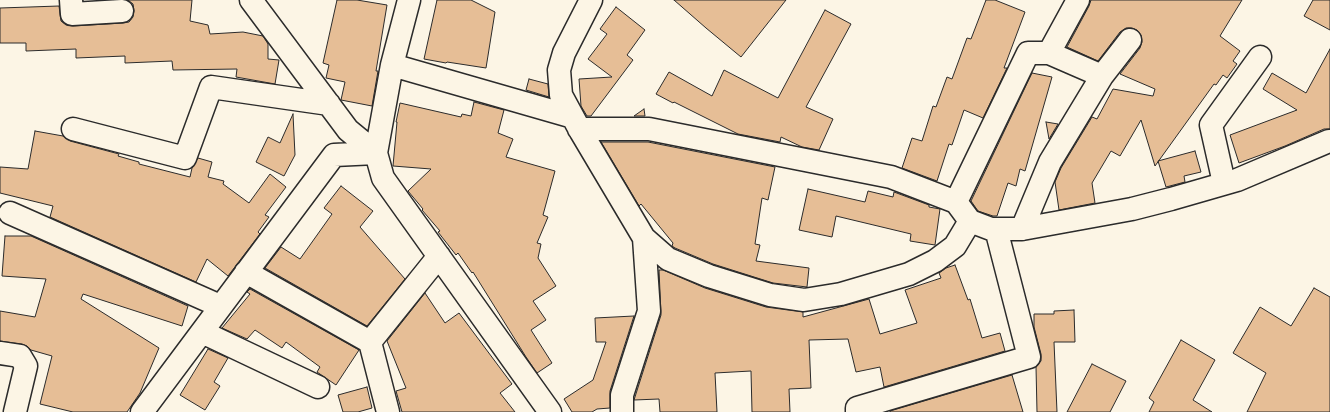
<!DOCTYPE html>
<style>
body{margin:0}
canvas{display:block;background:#fcf5e5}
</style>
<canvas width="1330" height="412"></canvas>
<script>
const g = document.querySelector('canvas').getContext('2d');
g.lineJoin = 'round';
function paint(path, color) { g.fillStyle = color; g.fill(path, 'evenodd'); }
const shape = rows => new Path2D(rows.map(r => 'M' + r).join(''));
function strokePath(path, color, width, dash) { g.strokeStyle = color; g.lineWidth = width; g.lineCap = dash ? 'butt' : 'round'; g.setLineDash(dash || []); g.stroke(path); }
const building = shape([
 [128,0,192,0,190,21,208,25,210,34,243,32,263,36,268,44,268,59,279,60,275,84,236,77,237,69,173,70,172,61,125,63,125,56,76,58,76,49,26,51,26,43,0,43,0,8,59,6,61,21,66,25,73,26,123,23,129,22,133,17,134,11,133,4,128,0],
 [337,0,357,0,387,5,376,71,378,71,372,106,341,100,345,82,326,78,329,65,323,63,337,0],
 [437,0,471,0,495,12,486,68,447,62,446,63,424,59,437,0],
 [674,0,786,0,741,57,706,28,674,0],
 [986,0,995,0,1025,12,1004,68,1007,68,983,118,964,110,952,145,949,144,937,181,902,168,912,138,922,141,933,106,936,107,947,77,952,79,967,38,971,39,986,0],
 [1091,0,1242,0,1220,36,1240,51,1233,61,1237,64,1227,78,1223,75,1216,85,1214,84,1155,166,1141,120,1120,156,1111,151,1092,183,1095,203,1059,210,1055,182,1061,168,1092,117,1097,119,1113,89,1153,96,1155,89,1120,74,1140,48,1142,42,1141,35,1137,30,1132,28,1126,28,1120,32,1098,61,1067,47,1089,6,1091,0],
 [1313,0,1330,0,1330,30,1304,16,1313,0],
 [616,7,645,30,627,55,633,60,591,116,587,116,581,106,579,79,612,77,588,59,607,34,600,29,616,7],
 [825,10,851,24,806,107,833,119,819,150,802,147,781,137,780,142,738,134,674,102,673,103,656,94,669,72,712,96,724,70,778,98,825,10],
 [1330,49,1330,129,1324,129,1285,146,1239,163,1230,135,1297,110,1263,89,1272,73,1306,93,1330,49],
 [1032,73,1052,77,1025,171,1020,169,1016,186,1008,183,997,216,993,216,978,211,971,201,1032,73],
 [529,79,548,84,549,97,526,90,529,79],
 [474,102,504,110,498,133,513,139,506,157,555,171,543,215,548,217,537,243,541,244,538,258,556,286,533,301,546,320,531,330,552,363,537,373,526,357,473,272,472,273,458,253,456,255,438,232,440,231,422,210,423,209,408,191,431,169,393,166,397,122,396,122,400,103,461,117,462,114,471,116,474,102],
 [644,109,645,116,634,116,644,109],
 [293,114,295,155,284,176,256,162,268,137,280,143,293,114],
 [1046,122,1058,124,1049,139,1046,122],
 [35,131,63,136,70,141,119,154,118,156,139,162,139,164,190,177,192,168,198,158,212,162,208,177,224,181,223,184,249,203,270,174,286,187,265,215,269,217,258,232,260,234,228,276,207,259,196,282,50,217,53,206,0,193,0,167,28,169,35,131],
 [601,142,648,142,775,167,768,200,762,198,755,244,760,245,756,261,809,268,807,287,773,283,713,264,675,248,672,246,673,243,641,204,639,206,601,142],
 [1195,151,1201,172,1184,176,1185,182,1166,187,1158,161,1195,151],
 [341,186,373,211,360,227,405,279,367,326,265,268,281,247,300,259,332,214,324,208,341,186],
 [808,189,865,202,868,191,893,197,894,192,929,205,929,207,940,209,935,245,910,241,911,234,836,216,832,237,799,230,808,189],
 [5,236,31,236,188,306,182,326,83,294,81,299,159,348,140,393,127,412,73,412,40,404,52,356,31,350,27,346,22,344,0,341,0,311,35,317,46,279,2,276,5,236],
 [955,265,968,300,970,299,982,338,1000,333,1005,351,884,387,880,367,856,372,848,339,809,340,811,388,789,389,790,412,752,412,751,371,715,373,717,412,660,412,659,399,634,400,661,315,659,270,663,270,705,288,766,307,803,312,803,317,869,299,880,334,917,323,905,290,941,278,939,273,946,268,955,265],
 [1314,288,1330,297,1330,412,1247,412,1266,373,1233,353,1260,307,1291,326,1314,288],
 [250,289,359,350,336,385,317,372,320,367,286,342,282,348,255,330,247,339,222,328,250,294,247,292,250,289],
 [425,293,445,323,459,313,512,384,500,393,515,412,402,412,396,391,406,388,387,341,425,293],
 [1074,310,1075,342,1054,342,1057,412,1037,412,1036,367,1041,361,1041,354,1034,327,1034,314,1054,314,1054,311,1074,310],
 [634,316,610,391,610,408,597,409,592,412,572,412,564,399,593,380,606,342,596,342,595,318,634,316],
 [1181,340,1215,360,1193,400,1212,412,1149,412,1154,402,1149,398,1181,340],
 [208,349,228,358,214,382,220,386,205,410,180,395,208,349],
 [1092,364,1126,381,1110,412,1067,412,1092,364],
 [1012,375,1023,412,890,412,890,411,1012,375],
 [367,387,372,408,358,412,343,412,338,395,367,387]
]);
paint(building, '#e6be96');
strokePath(building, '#2b2b2b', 1);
const minor = shape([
 [71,0,72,14,122,11],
 [251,0,348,130,376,153],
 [409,0,392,65,376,153,383,178,550,412],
 [591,0,564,53,559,70,561,95,581,132,644,238,668,259,709,276,770,295,804,300,841,294,909,274,935,261,955,246,970,221],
 [1049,53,1078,0],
 [392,65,573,117],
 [1102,76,1049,53,1028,53,956,202,970,221,991,229,1022,229,1132,209,1171,199,1237,180,1329,141],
 [73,129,185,158,211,87,329,104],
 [579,129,649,129,891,177,956,202],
 [1224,183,1211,125,1260,57],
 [10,213,220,306],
 [1022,229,1050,162,1102,76,1130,40],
 [246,272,370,342,388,412],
 [202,332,318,387],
 [370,342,439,256],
 [0,353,20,356,26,366,15,412],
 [142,412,334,155,376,153],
 [622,412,622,395,649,311,644,238],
 [857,412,857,408,1029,357,996,229]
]);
strokePath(minor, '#2b2b2b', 25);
strokePath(minor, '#fcf5e5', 22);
</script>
